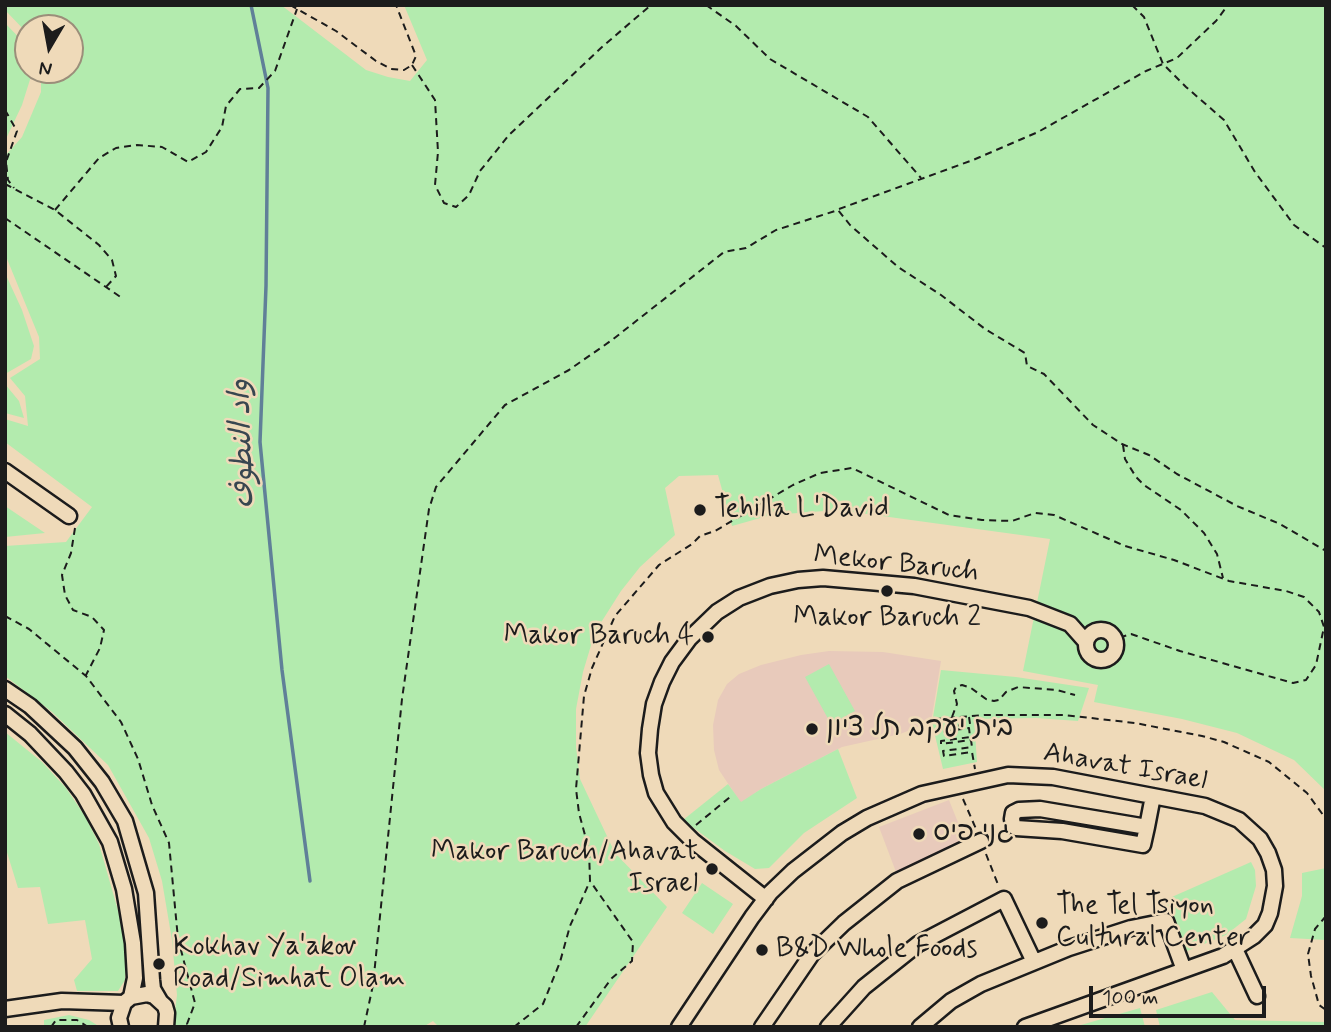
<!DOCTYPE html>
<meta charset="utf-8">
<style>
body{margin:0}
#map{position:relative;width:1331px;height:1032px;overflow:hidden;background:#efdab9;font-family:Mynerve,sans-serif}
canvas{display:block}
.frame{position:absolute;inset:0;border:7px solid #1c1c1c;pointer-events:none}
.north{position:absolute;left:14px;top:14px;width:70px;height:70px;box-sizing:border-box;background:#efdab9;border:2px solid #9b8e7a;border-radius:50%;rotate:190deg;font-size:19px;font-weight:700;line-height:28px;text-align:center;color:#1c1c1c}
.north::after{content:'';display:block;margin:auto;width:24px;height:32px;background:#1c1c1c;clip-path:polygon(50% 0,100% 100%,50% 72%,0 100%)}
.scale{position:absolute;left:1089px;top:986px;width:177px;height:32px;box-sizing:border-box;border:4px solid #1c1c1c;border-top:0;padding-left:9px;font-size:21px;line-height:24px;white-space:nowrap;color:#1c1c1c;-webkit-text-stroke:5px #efdab9;paint-order:stroke}
</style>
<div id="map">
<canvas width="1331" height="1032"></canvas>
<div class="frame"></div>
<div class="north">N</div>
<div class="scale">100 m</div>
</div>
<script>
const g = document.querySelector('canvas').getContext('2d');
g.lineJoin = 'round';
function paint(path, color) { g.fillStyle = color; g.fill(path, 'evenodd'); }
const shape = rows => new Path2D(rows.map(r => 'M' + r).join(''));
function strokePath(path, color, width, dash) { g.strokeStyle = color; g.lineWidth = width; g.lineCap = dash ? 'butt' : 'round'; g.setLineDash(dash || []); g.stroke(path); }
function drawText(font, color, halo, rows, align = 'center') {
  g.font = font + ' Mynerve,"Playpen Sans Arabic","Playpen Sans Hebrew",sans-serif'; g.lineWidth = 5; g.setLineDash([]); g.textBaseline = 'middle'; g.strokeStyle = halo; g.fillStyle = color; for (const [text, x, y, turn = 0] of rows) {
    g.save(); g.translate(x, y); g.rotate((+turn || 0) * Math.PI / 180); g.textAlign = isNaN(turn) ? turn : align; if (halo) g.strokeText(text, 0, 0); g.fillText(text, 0, 0); g.restore();
  }
}
paint(shape([
 [829,651,883,652,941,661,931,722,900,734,842,747,761,789,741,803,719,770,714,750,713,725,718,700,727,684,739,674,761,665,801,655],
 [949,800,967,845,896,872,879,827]
]), '#e8cabb');
paint(shape([
 [5,5,281,5,366,70,388,77,410,81,427,60,404,5,1326,5,1326,791,1294,760,1237,733,1182,719,1094,702,1098,685,1023,671,1050,539,838,510,771,515,732,526,718,475,679,476,665,488,675,535,640,567,621,591,595,632,583,672,576,709,576,747,580,779,615,853,667,907,585,1027,439,1027,433,1021,423,1027,173,1027,177,995,172,940,162,881,149,838,108,765,52,712,5,676,5,546,66,542,92,507,5,442,5,419,28,426,25,396,10,378,40,359,39,337,5,254,5,156,22,137,41,92,41,70,70,70,70,28,28,28,28,34,5,10],
 [5,23,28,47,28,70,33,70,22,105,5,141],
 [5,273,22,310,34,346,31,359,5,374],
 [5,384,19,401,24,418,5,413],
 [5,506,45,533,5,537],
 [829,664,855,711,831,724,805,677],
 [941,670,1016,677,1089,688,1078,721,1036,718,974,719,977,762,943,769,932,723],
 [5,732,42,762,66,788,85,816,99,844,123,928,126,970,125,980,118,991,77,991,74,980,92,959,85,920,48,924,40,887,18,888,5,846],
 [838,749,857,798,804,833,769,868,755,869,725,851,683,820,728,784,741,802,761,789],
 [1251,862,1255,870,1256,886,1246,919,1226,935,1187,951,1165,900],
 [1326,868,1326,940,1290,938,1302,896,1302,873],
 [702,883,733,904,713,934,682,913],
 [1212,992,1235,1020,1326,1022,1326,1027,1211,1027,1209,1025,1160,1027,1156,1010],
 [1140,1008,1145,1027,1074,1027],
 [69,1015,89,1020,100,1027,44,1027,44,1020]
]), '#b3ebae');
strokePath(shape([
 [251,5,268,88,266,286,260,442,282,670,310,881]
]), '#608098', 3.5);
const minor = shape([
 [5,471,69,516],
 '1086 645a15 15 0 1 1 30 0a15 15 0 1 1-30 0Z',
 [5,689,30,706,75,748,102,782,125,821,146,893,152,980,153,989,160,1001],
 [5,714,30,734,66,772,83,794,110,842,124,889,133,943,135,978,131,997],
 [1147,827,1040,809,1019,810,1013,813,1012,819,1013,825,1016,828,1062,831,1143,845,1147,827,1153,796],
 [766,899,693,841,674,822,656,793,651,775,648,753,650,729,654,704,662,682,672,662,689,639,717,612,739,598,770,586,798,580,823,578,914,586,1029,608,1070,624,1086,642],
 [1235,949,1257,996],
 [5,1009,62,1001,124,1003],
 [121,1027,119,1018,124,1003,131,997,147,994,154,996,165,1006,167,1013,166,1027],
 [679,1027,752,917,770,893,793,871,842,833,867,818,922,794,1008,775,1053,777,1205,806,1239,820,1260,839,1268,853,1274,870,1275,886,1270,913,1265,925,1254,936,1223,956,1025,1027],
 [762,1027,812,954,844,923,897,881,981,841],
 [828,1027,864,987,918,944,1004,899,1034,962],
 [920,1027,951,1001,981,984,1069,948,1131,928,1166,921,1184,970]
]);
strokePath(minor, '#1c1c1c', 19);
strokePath(shape([
 [290,5,336,31,376,61,391,69,404,70,412,65,416,56,396,5],
 [706,5,736,26,770,59,868,117,921,178],
 [1132,5,1144,17,1163,64,1186,87,1224,120,1255,172,1294,225,1326,248],
 [412,65,435,100,438,152,435,185,444,203,456,207,469,195,480,171,509,135,602,47,651,5],
 [5,110,17,131,6,162,8,180,14,188],
 [5,184,55,210,99,245,112,260,116,276,106,287],
 [839,209,973,160,1038,132,1146,71,1177,58,1216,21,1228,5],
 [55,210,99,158,116,148,137,145,162,147,188,162,206,152,222,127,226,106,240,89,259,88,275,71,297,9],
 [5,218,122,298],
 [1123,445,1125,459,1136,477,1144,485,1181,510,1204,533,1217,554,1223,578],
 [75,528,71,553,62,575,65,595,73,610,92,617,104,630,100,648,86,675],
 [5,616,29,629,86,676,121,722,138,759,152,805,169,843,178,939,195,1003,187,1024,188,1027],
 [952,717,957,704,954,691,956,687,962,685,971,688,986,699,994,701,999,700,1006,692,1018,687,1057,690,1075,695],
 [969,717,970,724,938,728,939,732,969,728,970,737,941,741,941,744,971,740,972,747,943,751,944,756,972,752,975,769],
 [936,719,984,715,1064,715,1135,723,1202,736,1224,742,1269,762,1307,793,1326,819],
 [963,799,976,829],
 [696,825,730,797],
 [986,854,999,887],
 [1326,916,1315,929,1308,954,1311,976,1316,994,1319,1005,1326,1010],
 [51,1027,56,1020,77,1020,88,1027],
 [248,1027,252,1027],
 [364,1027,373,985,402,699,429,509,436,487,505,405,569,370,612,340,724,252,746,248,776,230,838,210,850,225,898,267,941,295,985,329,1025,353,1027,366,1044,374,1093,425,1122,444,1149,455,1177,474,1237,506,1280,524,1326,551],
 [514,1027,543,1004,560,962,570,926,590,881],
 [576,1027,611,979,632,961,633,942,590,881,589,850,579,813,576,789,584,696,592,668,615,616,659,565,692,544,700,536,715,531,793,485,820,473,852,468,949,515,982,520,1012,521,1035,513,1054,515,1125,546,1174,560,1229,581,1286,591,1304,597,1319,612,1324,627,1316,665,1306,680,1293,683,1180,651,1131,634,1115,639]
]), '#1c1c1c', 2, [7, 5]);
strokePath(minor, '#efdab9', 14);
for (const [x, y, r, color] of [
 [700,510,7,"#1c1c1c"],
 [887,591,7,"#1c1c1c"],
 [708,637,7,"#1c1c1c"],
 [812,729,7,"#1c1c1c"],
 [919,834,7,"#1c1c1c"],
 [712,869,7,"#1c1c1c"],
 [1042,923,7,"#1c1c1c"],
 [762,950,7,"#1c1c1c"],
 [159,964,7,"#1c1c1c"]
]) { const dot = new Path2D(); dot.arc(x, y, r, 0, 2 * Math.PI); g.fillStyle = color; g.fill(dot); strokePath(dot, '#efdab9', 2.5); }
drawText('28px', '#1c1c1c', '#efdab9', [
 ["Tehilla L'David",714,510],
 ["Makor Baruch 2",887,619,"center"],
 ["Makor Baruch 4",694,637,"right"],
 ["בית יעקב תל ציון",826,729],
 ["גני פיס",933,834],
 ["Makor Baruch/Ahavat",698,853,"right"],
 ["Israel",698,885,"right"],
 ["The Tel Tsiyon",1056,907],
 ["Cultural Center",1056,939],
 ["Kokhav Ya'akov",173,948],
 ["Road/Simhat Olam",173,980],
 ["B&D Whole Foods",776,950]
], 'left');
drawText('28px', '#1c1c1c', '#efdab9', [
 ["Mekor Baruch",896,565,6],
 ["Ahavat Israel",1125,768,10]
]);
drawText('italic 30px', '#384650', '#efdab9', [
 ["واد النطوف",244,444,-92]
]);
</script>
